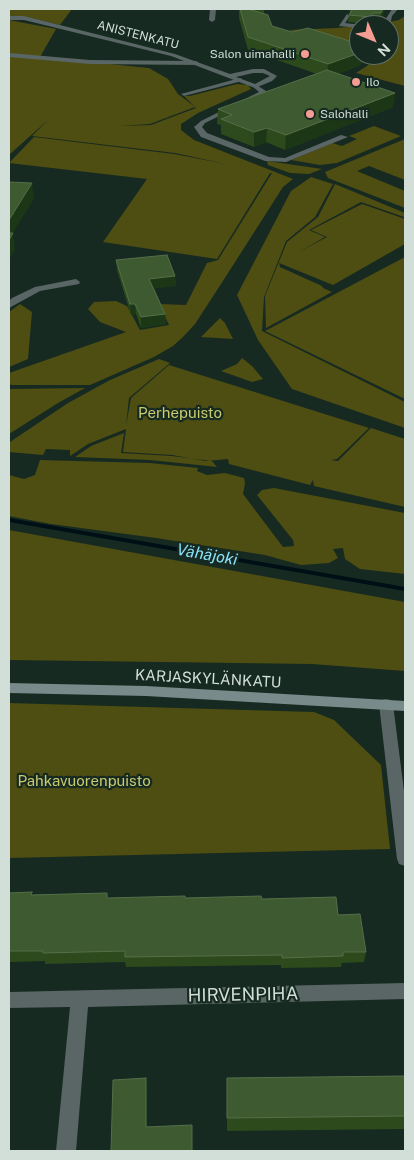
<!DOCTYPE html>
<meta charset="utf-8">
<style>
body{margin:0}
#map{position:relative;width:414px;height:1160px;overflow:hidden;background:#162a21;font-family:"Public Sans",sans-serif}
canvas{display:block}
.frame{position:absolute;inset:0;border:10px solid #d2ded8;pointer-events:none}
.north{position:absolute;left:349px;top:15px;width:50px;height:50px;box-sizing:border-box;background:#162a21;border:1px solid #61726a;border-radius:50%;rotate:135deg;font-size:14px;font-weight:700;line-height:20px;text-align:center;color:#d2ded8}
.north::after{content:'';display:block;margin:auto;width:18px;height:22px;background:#f59c93;clip-path:polygon(50% 0,100% 100%,50% 72%,0 100%)}
</style>
<div id="map">
<canvas width="414" height="1160"></canvas>
<div class="frame"></div>
<div class="north">N</div>
</div>
<script>
const g = document.querySelector('canvas').getContext('2d');
g.lineJoin = 'round';
function paint(path, color) { g.fillStyle = color; g.fill(path, 'evenodd'); }
const shape = rows => new Path2D(rows.map(r => 'M' + r).join(''));
function strokePath(path, color, width, dash) { g.strokeStyle = color; g.lineWidth = width; g.lineCap = dash ? 'butt' : 'round'; g.setLineDash(dash || []); g.stroke(path); }
function drawText(font, color, halo, rows, align = 'center') {
  g.font = font + ' "Public Sans",sans-serif'; g.lineWidth = 4.5; g.setLineDash([]); g.textBaseline = 'middle'; g.strokeStyle = halo; g.fillStyle = color; for (const [text, x, y, turn = 0] of rows) {
    g.save(); g.translate(x, y); g.rotate((+turn || 0) * Math.PI / 180); g.textAlign = isNaN(turn) ? turn : align; if (halo) g.strokeText(text, 0, 0); g.fillText(text, 0, 0); g.restore();
  }
}
paint(shape([
 [9,9,72,9,60,25,23,16,9,16],
 [405,16,405,86,356,73,376,60,362,55,389,55,389,25,373,25,399,20],
 [9,20,56,29,40,57,149,68,168,79,178,94,195,107,150,124,119,126,151,125,196,108,184,96,190,96,237,84,248,85,251,89,198,113,181,124,181,130,194,140,293,179,283,187,221,284,195,324,183,337,173,346,154,357,90,385,12,385,9,384,9,373,126,332,100,322,88,309,94,302,116,301,127,306,140,330,169,325,159,304,186,305,207,263,218,260,272,173,270,173,217,259,103,242,147,179,9,163,34,137,174,154,226,164,175,153,32,136,48,120,9,155],
 [359,26,359,54,289,30,336,28],
 [374,126,401,136,337,163,320,165,291,160,332,143,342,146,357,139,349,136],
 [405,139,405,180,369,166,357,171,405,191,405,208,328,178,325,172],
 [267,161,322,169,309,174,290,173,268,165],
 [311,177,333,184,315,217,286,241,264,297,262,331,405,402,405,428,292,389,258,340,237,295,291,191],
 [335,184,405,213,405,215,404,217,361,202,309,230,325,237,299,252,327,237,311,230,362,204,405,219,405,244,333,285,279,263,280,267,322,286,323,288,332,292,266,328,265,296,287,242,318,217],
 [405,257,405,399,265,331],
 [20,304,32,312,28,359,9,367,9,312],
 [220,318,225,323,233,339,201,337],
 [242,358,252,366,263,379,252,382,221,371,237,364],
 [159,359,170,363,129,398,126,426,131,398,169,365,369,428,337,459,331,460,338,461,371,428,405,439,405,507,314,486,313,480,310,485,229,464,228,459,206,461,172,455,123,452,126,429,88,444,70,456,70,450,46,449,43,455,9,452,10,442,68,403,110,380],
 [85,388,58,403,9,434,9,389],
 [124,433,121,453,172,456,212,461,217,467,150,460,75,457,91,446],
 [40,460,150,463,198,468,197,471,207,475,225,473,244,478,245,483,243,494,283,547,294,546,293,540,257,495,262,490,274,488,405,513,405,574,360,569,345,559,343,548,333,549,338,558,329,563,301,565,265,555,156,538,51,524,9,516,9,475,24,479,35,475],
 [9,530,405,602,405,671,312,664,9,660],
 [9,703,314,712,334,720,381,765,390,849,9,858]
]), '#4e4d12');
paint(shape([
 [9,518,405,587,405,591,9,522,9,518]
]), '#000f16');
paint(shape([
 [392,9,398,9,392,16,390,25,382,25,392,9],
 [347,14,350,16,345,23,361,25,359,25,359,28,339,26,347,14],
 [9,53,90,60,196,61,199,63,196,65,90,64,9,57,9,53],
 [240,78,242,79,242,81,184,96,181,94,240,78],
 [255,84,266,91,266,93,205,123,202,127,207,133,269,157,285,158,341,135,348,137,286,162,265,161,201,137,194,127,201,121,259,92,252,86,255,84],
 [76,279,80,282,79,284,40,291,9,308,9,301,12,298,35,287,76,279]
]), '#5a6565');
paint(shape([
 [210,9,216,9,215,20,212,22,209,20,210,9],
 [9,16,24,16,175,54,230,74,253,69,264,69,277,76,272,81,255,88,171,56,24,20,9,20,9,16],
 [253,73,263,73,270,76,255,84,236,77,253,73],
 [386,699,391,700,393,704,405,799,405,866,399,864,397,859,379,704,381,700,386,699],
 [405,983,405,999,88,1007,76,1151,56,1151,70,1007,9,1008,9,992,405,983]
]), '#5a6565');
paint(shape([
 [9,683,146,686,405,701,405,711,146,696,9,693,9,683]
]), '#788a89');
paint(shape([
 [239,9,264,9,264,14,272,26,359,55,370,55,369,60,361,63,361,65,337,74,395,93,393,107,285,150,266,142,254,147,221,134,221,125,217,124,218,109,317,74,248,50,239,18],
 [350,9,385,9,381,20,372,19,370,24,348,22],
 [116,260,175,276,176,286,154,288,165,314,166,324,141,328,136,314,131,315,117,270],
 [9,893,32,895,107,893,107,898,185,898,262,899,338,915,366,952,364,962,342,963,341,967,281,968,281,965,126,967,125,962,45,964,45,961,9,962],
 [405,1076,405,1129,227,1131,227,1078]
]), '#2c4a1b');
paint(shape([
 [383,9,385,9,381,20,381,13],
 [373,13,372,19,370,24,371,17],
 [359,51,359,55,370,55,369,60,361,63,361,65,327,77,328,64],
 [395,93,393,107,285,150,286,135],
 [267,128,266,142,254,147,254,132],
 [32,183,34,199,9,239,9,220],
 [13,233,15,250,9,260,9,240],
 [175,276,176,286,149,289,149,279],
 [130,304,135,304,136,314,131,315],
 [165,314,166,324,141,328,141,317],
 [146,1078,147,1091,147,1139,146,1127]
]), '#1b3715');
const building = shape([
 [240,9,248,9,268,15,272,26,292,32,308,28,359,44,359,53,328,64,248,37,240,9],
 [351,9,383,9,381,13,373,13,371,17,349,15,352,10,351,9],
 [327,70,395,93,286,135,267,128,254,132,221,119,232,115,218,109,327,70],
 [9,182,32,183,9,220,9,182],
 [9,233,13,233,9,240,9,233],
 [167,255,175,276,149,279,165,314,141,317,135,304,130,304,116,260,167,255],
 [32,892,31,895,107,893,107,898,185,896,185,898,261,896,262,899,336,897,338,915,360,914,366,952,343,952,343,956,282,958,282,955,125,957,125,951,43,953,43,951,9,951,9,893,32,892],
 [405,1076,405,1116,227,1118,227,1078,405,1076],
 [146,1078,146,1127,192,1125,192,1151,111,1151,113,1080,146,1078]
]);
paint(building, '#3d5a30');
strokePath(building, '#556f4a', 1);
for (const [x, y, r, color] of [
 [305,54,5,"#f59c93"],
 [356,82,5,"#f59c93"],
 [310,114,5,"#f59c93"]
]) { const dot = new Path2D(); dot.arc(x, y, r, 0, 2 * Math.PI); g.fillStyle = color; g.fill(dot); strokePath(dot, '#162a21', 2); }
drawText('12px', '#d2ded8', '#162a21', [
 ["ANISTENKATU",138,35,14]
]);
drawText('12px', '#d2ded8', '#162a21', [
 ["Salon uimahalli",295,54,"right"],
 ["Ilo",366,82],
 ["Salohalli",320,114]
], 'left');
drawText('15px', '#c9ca6e', '#162a21', [
 ["Perhepuisto",180,413],
 ["Pahkavuorenpuisto",84,781]
]);
drawText('15px', '#d2ded8', '#162a21', [
 ["KARJASKYLÄNKATU",208,679,3]
]);
drawText('italic 16px', '#89e0fb', '#162a21', [
 ["Vähäjoki",207,555,10]
]);
drawText('18px', '#d2ded8', '#162a21', [
 ["HIRVENPIHA",243,995,-1]
]);
</script>
